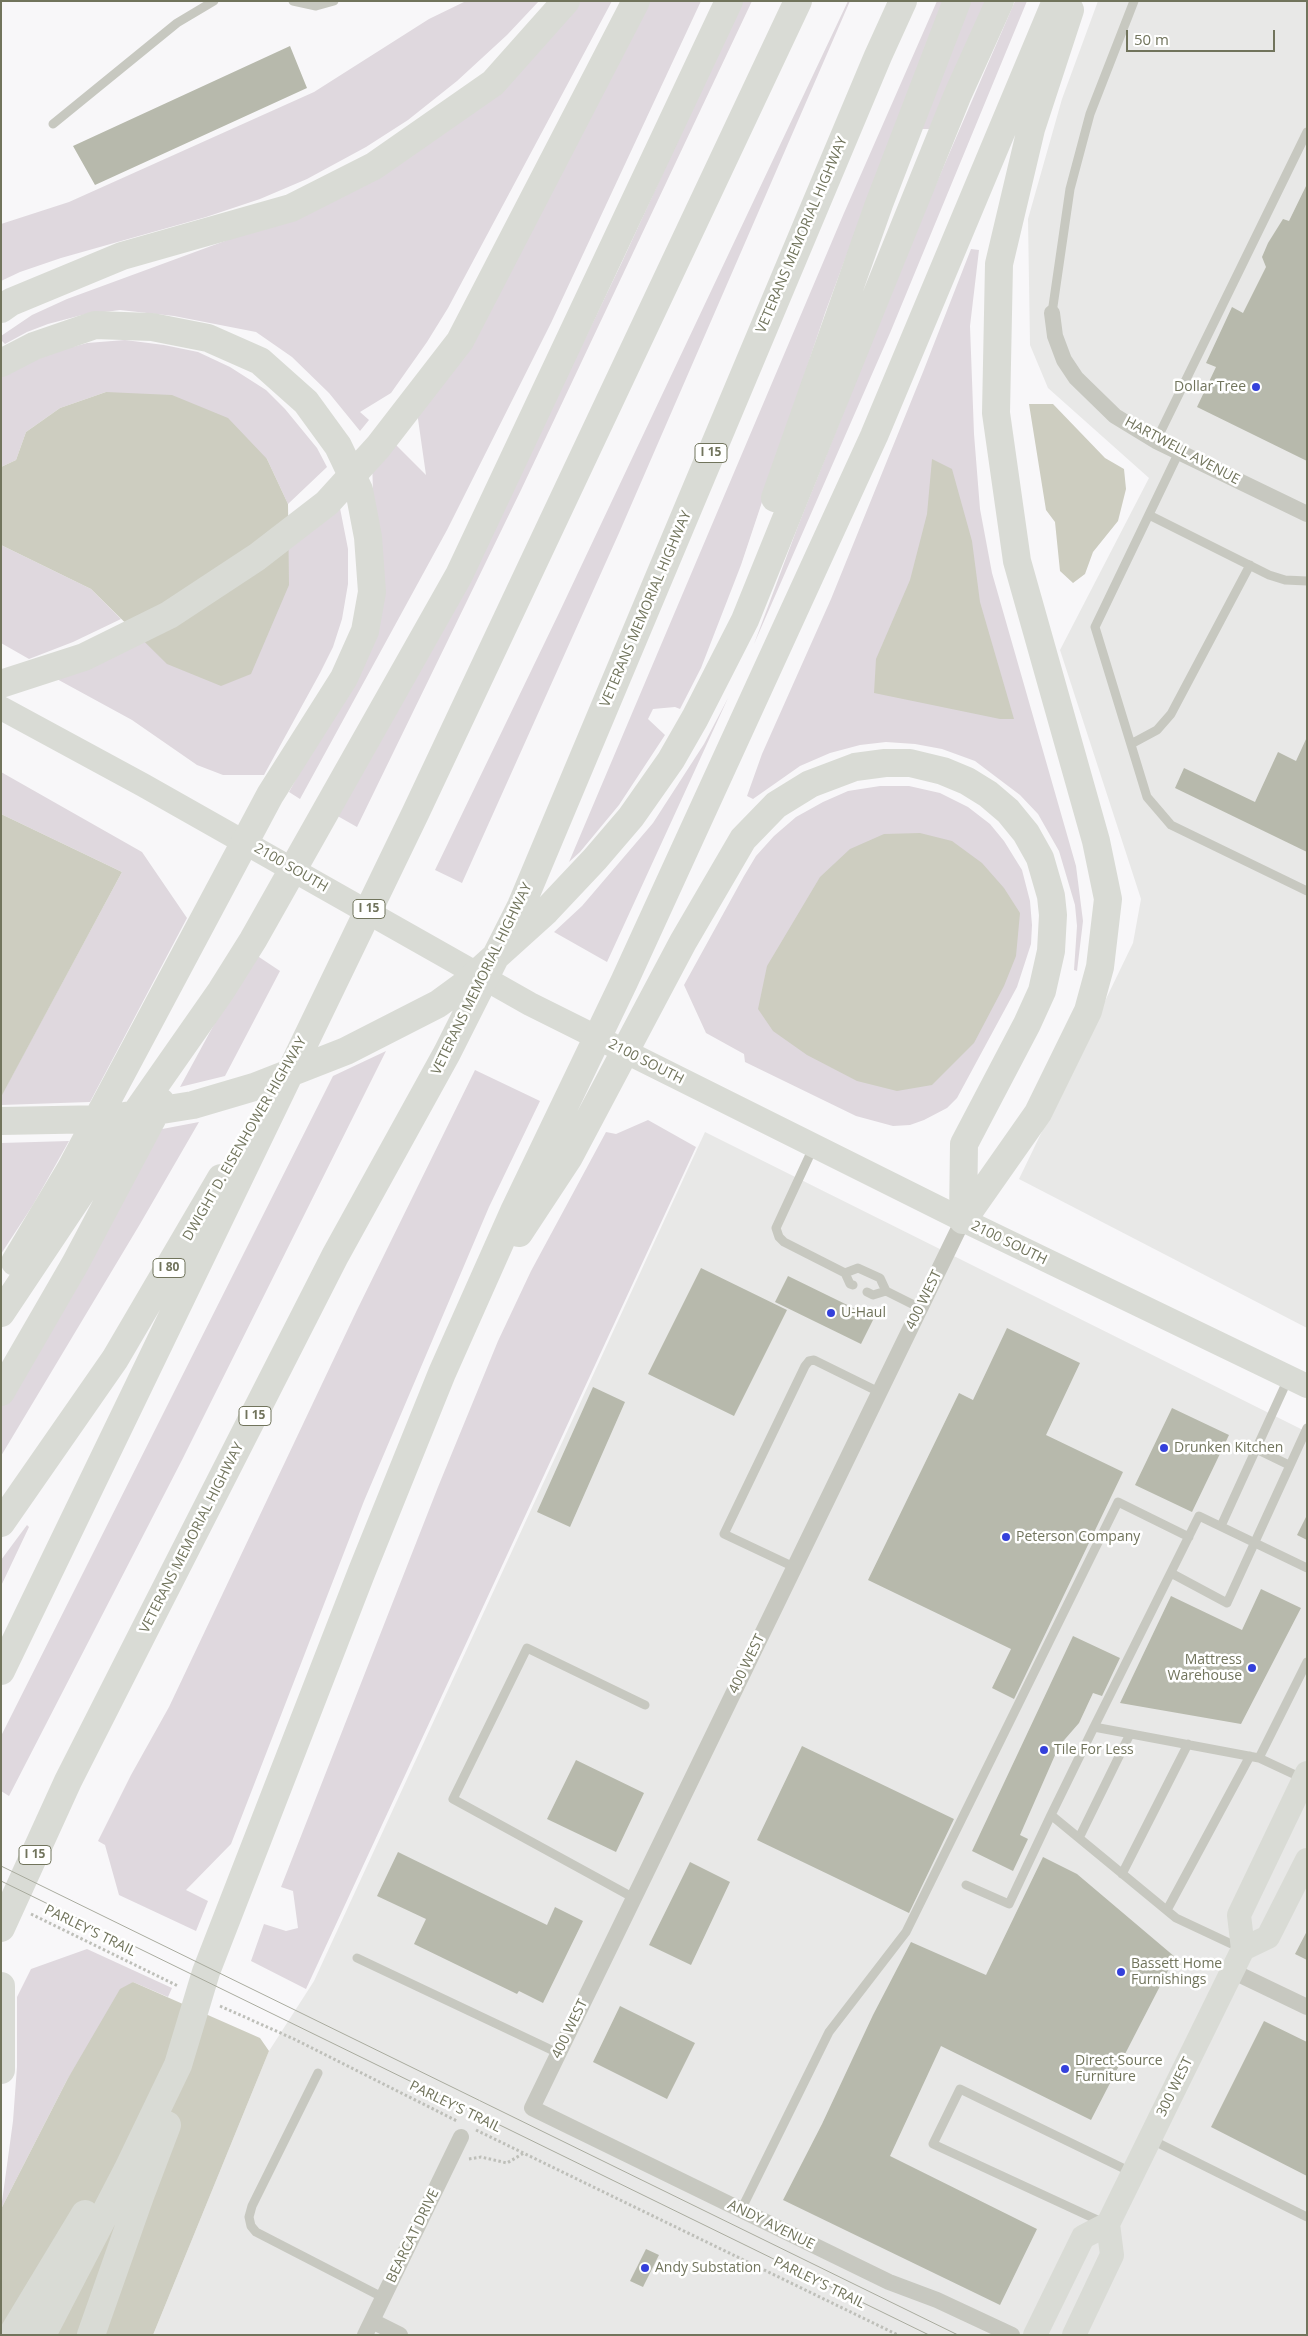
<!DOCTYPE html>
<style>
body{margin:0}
#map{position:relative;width:1308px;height:2336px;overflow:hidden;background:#f8f7f9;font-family:"Open Sans",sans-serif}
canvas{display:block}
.frame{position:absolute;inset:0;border:2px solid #71745c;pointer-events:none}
.scale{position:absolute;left:1126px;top:30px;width:149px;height:22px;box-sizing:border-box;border:2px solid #71745c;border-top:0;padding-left:6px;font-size:15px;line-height:18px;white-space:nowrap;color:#71745c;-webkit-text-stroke:4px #fff;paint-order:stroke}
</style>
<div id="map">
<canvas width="1308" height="2336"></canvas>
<div class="frame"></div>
<div class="scale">50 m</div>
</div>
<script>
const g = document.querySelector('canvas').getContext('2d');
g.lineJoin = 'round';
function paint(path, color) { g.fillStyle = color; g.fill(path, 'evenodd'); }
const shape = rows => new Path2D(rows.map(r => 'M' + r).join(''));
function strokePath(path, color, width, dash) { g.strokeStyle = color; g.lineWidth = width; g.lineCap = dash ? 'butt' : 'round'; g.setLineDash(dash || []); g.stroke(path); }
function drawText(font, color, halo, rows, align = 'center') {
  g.font = font + ' "Open Sans",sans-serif'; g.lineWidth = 5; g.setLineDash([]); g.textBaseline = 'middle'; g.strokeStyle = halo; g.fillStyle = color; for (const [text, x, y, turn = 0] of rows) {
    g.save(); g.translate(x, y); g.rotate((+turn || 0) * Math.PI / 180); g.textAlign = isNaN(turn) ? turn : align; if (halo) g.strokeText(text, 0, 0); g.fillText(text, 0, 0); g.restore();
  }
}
paint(shape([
 [1098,1,1307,1,1307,1328,1019,1179,1133,943,1141,899,1060,650,1149,478,1048,388,1030,345,1028,219,1062,99],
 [705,1132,1307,1432,1307,2335,153,2335,269,2051,314,1981]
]), '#e8e8e7');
paint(shape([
 [466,1,539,1,507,35,457,81,408,120,366,147,307,179,260,199,206,217,61,258,20,272,1,281,1,224,69,202,314,92,429,19],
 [573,1,612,1,448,308,427,342,391,393,360,412,369,420,360,431,329,393,292,357,256,332,174,316,120,310,82,315,48,324,27,332,5,344,1,340,1,336,32,315,67,299,233,238,334,198],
 [640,1,701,1,551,323,447,530,300,799,289,792,337,703,374,521,372,461,390,439,426,475,416,405],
 [742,1,752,1,521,490,357,827,334,814,544,424,622,262],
 [848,1,850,1,619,533,462,883,435,870,559,613],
 [937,1,944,1,873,184,825,313,741,565,701,668,680,709,675,707,653,709,648,719,665,735,619,805,580,852,569,862,844,213],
 [971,1,988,1,931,129,918,129],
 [1015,1,1027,1,890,333,754,644,798,526,921,219],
 [971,249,979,250,970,326,974,434,980,509,992,573,1076,866,1083,921,1077,971,1074,970,1077,926,1075,905,1059,851,1038,814,1020,795,975,761,942,749,915,744,886,742,860,745,830,753,800,766,753,799,747,796,762,754,831,599,923,372],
 [125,340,164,345,198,352,230,367,266,390,285,409,317,448,327,467,288,504,267,459,106,392,60,408,26,432,16,460,1,467,1,377,43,355,87,343],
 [338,498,348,549,348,584,342,619,333,647,320,673,264,775,223,775,197,765,132,720,55,678,289,541],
 [1,545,91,589,121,619,73,642,29,659,1,643],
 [728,698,607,962,554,932,582,906,653,823,704,744],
 [1,772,142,852,187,918,90,1102,1,1105,1,1096,122,872,1,814],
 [880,786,909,786,940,793,968,807,990,824,1004,841,1022,870,1030,901,1032,925,1031,944,1017,987,957,1098,947,1108,924,1120,910,1125,893,1126,856,1116,745,1062,744,1054,706,1033,684,985,744,876,756,856,774,836,796,817,823,802,848,791],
 [253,953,280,971,225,1076,180,1087],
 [386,1051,182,1460,9,1796,1,1791,1,1736,333,1076],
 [475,1070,540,1101,489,1207,364,1501,231,1844,186,1890,208,1901,196,1931,119,1895,105,1845,98,1841,131,1775,169,1707,357,1310],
 [648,1120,696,1147,306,1989,251,1961,264,1924,286,1931,298,1928,293,1891,281,1887,438,1487,498,1341,531,1271,606,1132,616,1134],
 [199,1122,140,1224,1,1456,1,1400,157,1130],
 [69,1141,33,1205,1,1254,1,1143],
 [27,1525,29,1527,1,1586,1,1560],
 [87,1949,172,1988,168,1997,133,1982,67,2080,1,2209,13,2121,17,2067,17,1997,31,1969]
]), '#dfd8de');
paint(shape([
 [106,392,172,395,228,418,267,459,288,504,289,585,251,674,221,686,167,664,91,589,1,545,1,467,16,460,26,432,60,408],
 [1029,404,1053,404,1105,458,1124,469,1126,489,1118,521,1093,552,1085,574,1073,583,1060,571,1055,522,1046,510],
 [932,459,952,469,972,541,980,602,1014,719,1000,719,874,693,876,659,910,580,927,514],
 [1,814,122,872,1,1097],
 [920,833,952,841,982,863,1004,888,1020,913,1016,956,1004,986,974,1043,932,1085,897,1091,857,1081,807,1055,773,1031,758,1009,767,966,820,877,850,849,884,834],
 [133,1982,260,2038,269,2051,153,2335,1,2335,1,2209,67,2080,120,1989]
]), '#cdcdc0');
paint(shape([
 [290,46,307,88,95,185,73,146],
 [1307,184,1307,461,1197,407,1216,367,1206,363,1232,307,1243,313,1266,267,1262,257,1268,243,1283,219,1289,221],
 [1307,737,1307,852,1175,788,1184,768,1255,802,1278,752,1296,761],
 [701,1268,787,1310,734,1416,648,1374],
 [788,1276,874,1318,861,1344,775,1302],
 [1007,1328,1080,1363,1046,1435,1123,1472,1014,1699,992,1688,1011,1649,868,1580,959,1393,973,1400],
 [593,1387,625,1402,570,1527,537,1512],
 [1172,1408,1229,1435,1192,1512,1135,1485],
 [1307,1515,1307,1540,1297,1535],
 [1261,1589,1301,1608,1241,1724,1120,1703,1171,1596,1242,1630],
 [1073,1636,1120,1658,1102,1696,1093,1693,1079,1723,1059,1746,1020,1835,1028,1839,1013,1871,972,1851],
 [802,1746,954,1819,909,1913,757,1840],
 [576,1760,644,1793,616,1852,547,1819],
 [398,1852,547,1925,555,1907,583,1921,543,2003,519,1991,517,1994,414,1944,426,1919,377,1896],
 [1043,1857,1077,1874,1175,1957,1091,2120,941,2046,890,2156,1037,2229,1000,2305,783,2200,822,2124,873,2015,911,1942,986,1975],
 [690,1862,730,1882,691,1965,649,1945],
 [1307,1931,1307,1960,1295,1954],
 [620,2006,695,2043,667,2099,593,2062],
 [1264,2021,1307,2042,1307,2176,1211,2127],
 [646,2249,659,2255,643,2287,630,2281]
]), '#b7b9ac');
strokePath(shape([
 [31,1914,178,1986],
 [220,2006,294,2039,457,2121],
 [476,2130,898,2335],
 [469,2159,481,2157,507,2163,524,2153]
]), '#bebfb9', 3, [2.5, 2.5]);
strokePath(shape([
 [293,1,316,6,334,1],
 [53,124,177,23,214,1],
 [1052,313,1070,189,1090,114,1134,1],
 [1156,441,1307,132],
 [1179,452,1095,627,1147,797,1171,825,1307,891],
 [1149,515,1269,575,1285,580,1307,581],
 [1131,744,1157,730,1171,714,1250,565],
 [814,1146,776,1228,779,1237,784,1242,845,1273,850,1284,853,1285],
 [845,1273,858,1268,880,1278,886,1291,920,1308],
 [867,1292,873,1295,886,1291],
 [1256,1449,1289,1465],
 [1221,1526,1288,1379],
 [794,1567,724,1534,805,1366,809,1361,814,1360,879,1392],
 [1171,1573,1227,1603,1307,1428],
 [1094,1727,1199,1516,1307,1568],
 [1259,1758,1307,1662],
 [1079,1838,1130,1734],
 [1122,1874,1188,1744],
 [966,1885,1009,1904,1051,1815],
 [634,1898,453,1799,527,1648,645,1705],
 [1167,1910,1250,1756],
 [1240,1948,1176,1918,1051,1815,1094,1727,1259,1758,1304,1779],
 [357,1958,558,2053],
 [318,2073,252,2206,249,2217,251,2226,256,2232,384,2298],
 [1150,2139,1307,2217],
 [741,2210,829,2032,906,1932,1118,1502,1189,1537],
 [1104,2223,933,2144,960,2089,1133,2173]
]), '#c7c8c0', 9);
strokePath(shape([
 [1052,313,1055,336,1064,360,1076,378,1115,416,1156,441,1307,514],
 [963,1220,532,2108,889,2282,937,2300,1012,2335],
 [1232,1971,1307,2007],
 [372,2321,400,2335],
 [365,2335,461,2137]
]), '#c7c8c0', 16);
strokePath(shape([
 [1,708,143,785,530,1004,963,1220,1307,1386],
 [1243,1949,1268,1937,1307,1860],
 [1035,2335,1083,2237,1108,2224],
 [1074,2335,1112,2255,1108,2224,1243,1949,1239,1915,1307,1773]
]), '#d9dbd5', 24);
strokePath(shape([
 [1,309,11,302,122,256,291,208,374,166,493,83,566,1],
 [1,363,34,346,95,325,152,327,208,338,260,361,306,402,338,446,359,490,368,537,372,592,365,631,344,678,270,795,70,1170,15,1262],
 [775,498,879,204,957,1],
 [1,684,84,657,169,615,257,557,327,503,378,447,460,341,636,1],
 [1,1121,106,1119,193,1105,254,1087,346,1051,438,1004,464,985,546,911,595,859,631,817,671,760,695,718,745,620,958,94,1000,1],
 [963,1220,1038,1113,1088,1011,1100,967,1108,899,1096,841,1017,561,996,413,999,264,1031,129,1070,10],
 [519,1233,569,1157,683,942,743,839,776,805,810,784,855,767,885,763,910,763,943,771,967,781,988,794,1008,811,1026,833,1040,858,1051,896,1053,915,1051,951,1042,991,1027,1024,964,1144,963,1220],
 [1,1313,103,1160,221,991,253,940,459,575,729,1],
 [1,1392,75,1264,161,1102],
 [1,1523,115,1359,221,1178],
 [1,1671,415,814,798,1],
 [1,1928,68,1781,142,1635,335,1256,447,1053,521,906,878,56,903,1],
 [1,1986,1,2070],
 [12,2335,85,2214],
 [42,2335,127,2171,178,2065,206,1972,362,1571,442,1373,515,1209,624,982,874,436,1056,1],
 [91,2335,140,2196,167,2125]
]), '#d9dbd5', 28);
strokePath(shape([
 [1,1866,958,2335],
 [1,1881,929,2335]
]), '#a9ab9e', 1);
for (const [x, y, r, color] of [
 [1256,387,5,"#3440db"],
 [831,1313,5,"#3440db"],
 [1164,1448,5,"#3440db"],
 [1006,1537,5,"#3440db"],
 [1252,1668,5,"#3440db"],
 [1044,1750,5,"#3440db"],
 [1121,1972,5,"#3440db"],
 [1065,2069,5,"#3440db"],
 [645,2268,5,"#3440db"]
]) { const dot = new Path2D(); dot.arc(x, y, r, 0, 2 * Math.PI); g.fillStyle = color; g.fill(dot); strokePath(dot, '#fff', 2); }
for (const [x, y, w] of [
 [711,453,32],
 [369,909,32],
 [169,1268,32],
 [255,1416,32],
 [35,1855,32]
]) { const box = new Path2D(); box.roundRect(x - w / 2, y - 9.5, w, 19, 4); g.fillStyle = '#fff'; g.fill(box); strokePath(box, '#71745c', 1); }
drawText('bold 12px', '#71745c', null, [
 ["I 15",711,453],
 ["I 15",369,909],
 ["I 80",169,1268],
 ["I 15",255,1416],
 ["I 15",35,1855]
]);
drawText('14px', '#71745c', '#fff', [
 ["VETERANS MEMORIAL HIGHWAY",802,235,-67],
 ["HARTWELL AVENUE",1182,451,28],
 ["VETERANS MEMORIAL HIGHWAY",646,609,-67],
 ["2100 SOUTH",291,868,30],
 ["VETERANS MEMORIAL HIGHWAY",482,979,-64],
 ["2100 SOUTH",646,1062,27],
 ["DWIGHT D. EISENHOWER HIGHWAY",245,1139,-60],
 ["2100 SOUTH",1009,1243,26],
 ["400 WEST",924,1300,-64],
 ["VETERANS MEMORIAL HIGHWAY",192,1538,-63],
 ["400 WEST",747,1664,-64],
 ["PARLEY'S TRAIL",90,1931,26],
 ["400 WEST",570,2029,-64],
 ["300 WEST",1175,2087,-64],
 ["PARLEY'S TRAIL",455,2107,26],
 ["ANDY AVENUE",771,2225,26],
 ["BEARCAT DRIVE",413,2236,-64],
 ["PARLEY'S TRAIL",819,2283,26]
]);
drawText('14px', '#71745c', '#fff', [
 ["Dollar Tree",1246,387,"right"],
 ["U-Haul",841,1313],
 ["Drunken Kitchen",1174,1448],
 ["Peterson Company",1016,1537],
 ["Mattress",1242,1660,"right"],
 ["Warehouse",1242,1676,"right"],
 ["Tile For Less",1054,1750],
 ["Bassett Home",1131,1964],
 ["Furnishings",1131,1980],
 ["Direct Source",1075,2061],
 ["Furniture",1075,2077],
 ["Andy Substation",655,2268]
], 'left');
</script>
